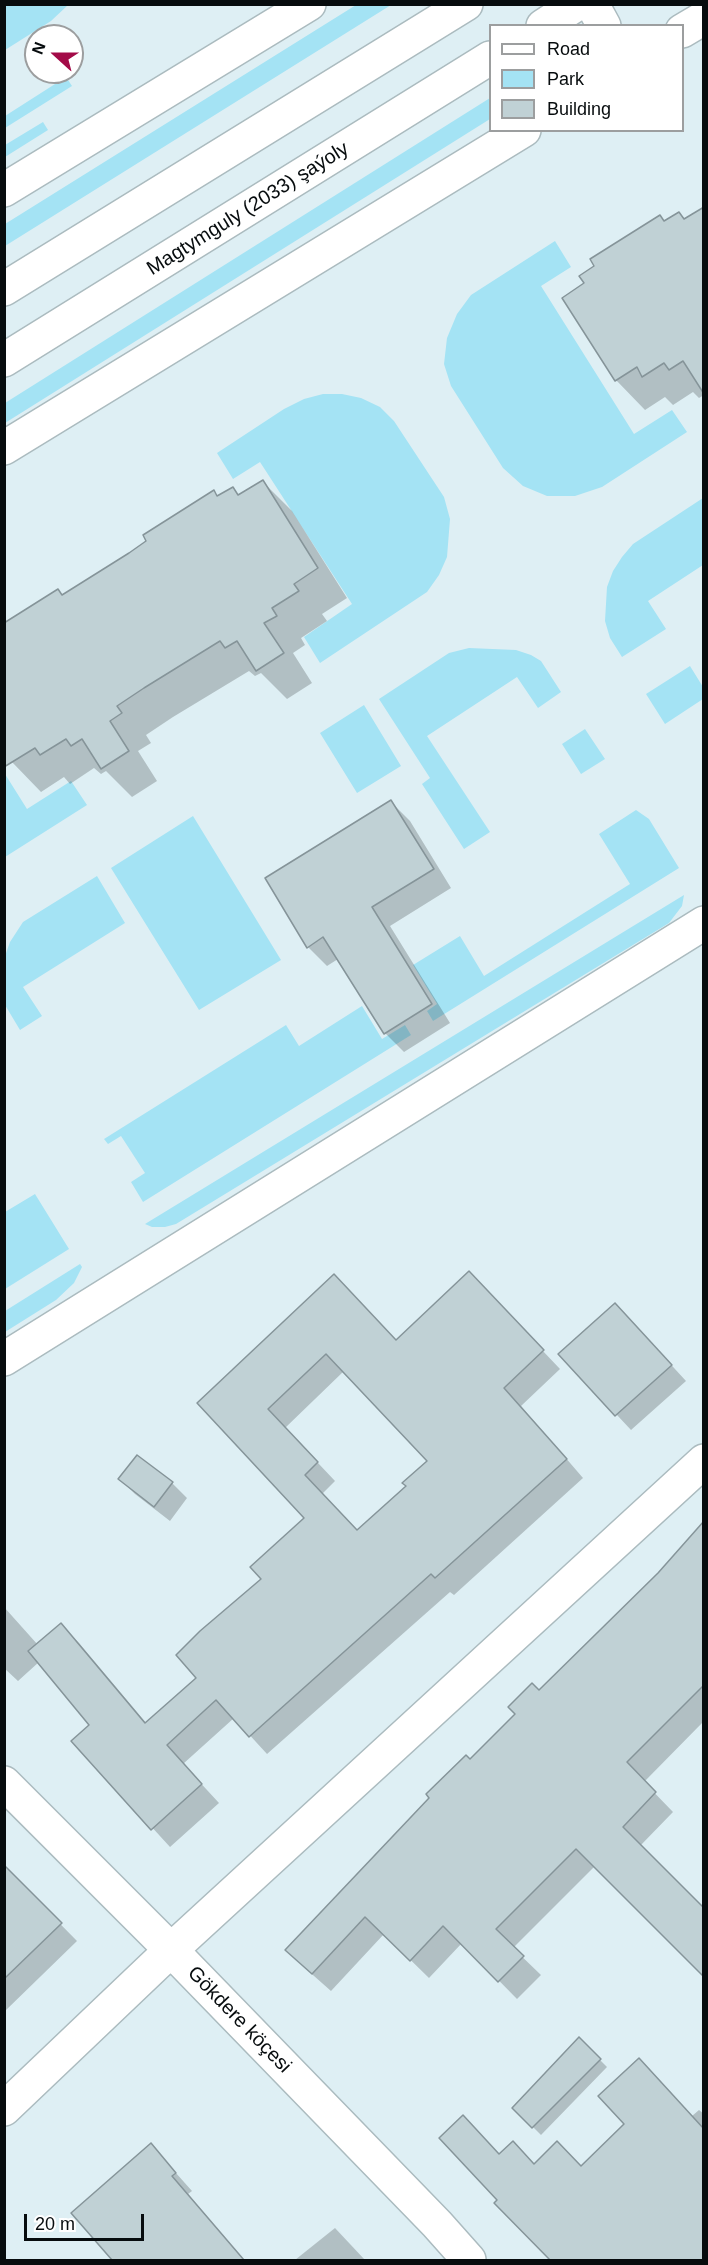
<!DOCTYPE html>
<meta charset="utf-8">
<style>
body{margin:0}
#map{position:relative;width:708px;height:2265px;overflow:hidden;background:#deeff4;font-family:Helvetica,sans-serif}
canvas{display:block}
.frame{position:absolute;inset:0;border:6px solid #070c0e;pointer-events:none}
.legend{position:absolute;left:489px;top:24px;width:195px;height:108px;box-sizing:border-box;background:#fff;border:2px solid #9c9e9f;margin:0;padding:8px 10px;list-style:none;font-size:18px;color:#070c0e}
.legend li{display:flex;align-items:center;gap:12px;height:30px}
.legend b{width:30px;border:2px solid #9c9e9f}
.north{position:absolute;left:24px;top:24px;width:60px;height:60px;box-sizing:border-box;background:#fff;border:2px solid #9c9e9f;border-radius:50%;rotate:291deg;font-size:16px;font-weight:700;line-height:24px;text-align:center;color:#070c0e}
.north::after{content:'';display:block;margin:auto;width:21px;height:27px;background:#a30b48;clip-path:polygon(50% 0,100% 100%,50% 72%,0 100%)}
.scale{position:absolute;left:24px;top:2214px;width:120px;height:27px;box-sizing:border-box;border:3px solid #070c0e;border-top:0;padding-left:8px;font-size:18px;line-height:21px;white-space:nowrap;color:#070c0e;-webkit-text-stroke:4px #fff;paint-order:stroke}
</style>
<div id="map">
<canvas width="708" height="2265"></canvas>
<div class="frame"></div>
<ul class="legend">
<li><b style="height:8px;background:#fff"></b>Road</li>
<li><b style="height:16px;background:#a4e3f4"></b>Park</li>
<li><b style="height:16px;background:#c0d1d5"></b>Building</li>
</ul>
<div class="north">N</div>
<div class="scale">20 m</div>
</div>
<script>
const g = document.querySelector('canvas').getContext('2d');
g.lineJoin = 'round';
function paint(path, color) { g.fillStyle = color; g.fill(path, 'evenodd'); }
const shape = rows => new Path2D(rows.map(r => 'M' + r).join(''));
function strokePath(path, color, width, dash) { g.strokeStyle = color; g.lineWidth = width; g.lineCap = dash ? 'butt' : 'round'; g.setLineDash(dash || []); g.stroke(path); }
function drawText(font, color, halo, rows, align = 'center') {
  g.font = font + ' Helvetica,sans-serif'; g.lineWidth = 4.5; g.setLineDash([]); g.textBaseline = 'middle'; g.strokeStyle = halo; g.fillStyle = color; for (const [text, x, y, turn = 0] of rows) {
    g.save(); g.translate(x, y); g.rotate((+turn || 0) * Math.PI / 180); g.textAlign = isNaN(turn) ? turn : align; if (halo) g.strokeText(text, 0, 0); g.fillText(text, 0, 0); g.restore();
  }
}
paint(shape([
 [5,4,68,4,68,5,51,21,5,50],
 [356,5,391,5,5,246,5,224],
 [66,77,72,86,5,128,5,116],
 [490,98,490,119,5,423,5,403],
 [43,122,48,130,5,157,5,145],
 [555,241,571,267,541,286,634,434,672,410,687,432,602,487,575,496,547,496,523,486,503,468,451,386,444,364,447,338,457,314,471,295],
 [323,394,342,394,361,398,380,407,394,421,444,497,450,519,447,557,439,575,427,592,320,663,304,637,352,604,260,462,233,479,217,453,284,409,304,399],
 [703,498,703,565,648,601,666,629,622,657,610,638,605,621,607,587,613,571,622,557,633,544],
 [469,648,516,650,531,655,541,661,561,692,538,708,517,677,427,736,490,832,464,849,422,784,430,778,379,699,449,653],
 [690,666,703,687,703,699,665,724,646,694],
 [364,705,401,766,357,793,320,733],
 [585,729,605,759,581,774,562,744],
 [5,774,27,809,71,781,87,805,5,857],
 [636,810,649,819,679,868,433,1021,427,1011,437,1004,413,965,460,936,484,976,630,884,599,834],
 [193,816,281,960,199,1010,111,868],
 [97,876,125,923,23,987,42,1016,20,1030,5,1005,5,956,10,942,23,922],
 [684,895,682,906,669,923,176,1224,165,1227,152,1227,145,1224],
 [362,1006,382,1039,405,1025,411,1035,143,1202,131,1182,145,1173,121,1136,108,1144,104,1139,286,1025,299,1046],
 [35,1194,69,1249,5,1289,5,1212],
 [80,1264,82,1267,74,1283,56,1300,5,1332,5,1311]
]), '#a4e3f4');
paint(shape([
 [704,209,704,395,699,398,693,392,673,405,665,397,645,410,616,380,564,298,679,213,686,220],
 [263,482,292,511,347,598,322,614,327,621,301,638,305,645,293,653,312,683,287,699,261,673,255,676,249,671,173,717,146,735,151,743,138,751,157,781,132,797,106,771,101,774,94,768,70,784,64,777,41,792,12,762,58,591,63,596,130,554,213,492,218,497,233,488,240,496],
 [391,802,410,821,451,888,390,926,450,1023,404,1052,385,1033,338,959,327,966,308,947],
 [334,1276,397,1342,486,1291,560,1369,521,1406,583,1478,454,1595,450,1592,267,1754,234,1718,183,1764,219,1803,170,1847,73,1741,91,1725,39,1662,18,1681,4,1668,4,1607,38,1645,61,1625,79,1643,147,1724,198,1678,306,1518,199,1403],
 [344,1371,429,1461,408,1487,358,1532,322,1494,335,1481,285,1428],
 [630,1320,686,1381,631,1430,560,1354],
 [120,1479,172,1483,187,1498,170,1521,135,1494],
 [704,1540,704,1721,644,1782,673,1812,640,1846,595,1866,513,1948,541,1975,517,1999,462,1943,429,1978,384,1934,331,1991,305,1968,470,1761,539,1692],
 [9,1872,77,1941,4,2012,4,1877],
 [579,2039,607,2067,541,2135,514,2108],
 [639,2060,692,2116,699,2110,704,2114,704,2260,552,2260,496,2203,499,2200,500,2156,535,2165,582,2168,626,2125],
 [151,2145,192,2191,188,2194,244,2260,114,2260,73,2213],
 [335,2228,365,2260,295,2260]
]), '#0003');
const building = shape([
 [704,207,704,394,683,361,669,370,664,363,642,377,637,367,615,381,562,298,584,283,579,276,594,266,590,259,660,215,664,221,679,212,684,219,704,207],
 [263,480,318,568,294,584,299,591,272,608,277,616,264,623,284,653,256,671,237,641,225,648,220,641,144,688,117,706,122,713,110,721,129,751,101,769,82,739,71,746,66,739,40,755,35,748,4,767,4,623,58,589,62,595,129,553,146,541,143,535,214,490,217,496,233,487,238,495,263,480],
 [391,800,434,869,372,907,432,1004,384,1034,323,937,307,948,265,878,391,800],
 [469,1271,544,1350,504,1388,567,1459,435,1578,431,1574,249,1737,216,1700,167,1745,202,1784,151,1830,71,1741,89,1725,28,1651,61,1623,145,1723,196,1678,176,1655,200,1631,261,1579,250,1567,304,1518,197,1403,334,1274,396,1340,469,1271],
 [326,1354,427,1461,402,1483,406,1486,357,1530,305,1475,318,1462,268,1409,326,1354],
 [615,1303,672,1365,615,1416,558,1354,615,1303],
 [137,1455,173,1482,154,1507,118,1479,137,1455],
 [704,1521,704,1685,627,1762,656,1792,623,1827,704,1908,704,1977,576,1849,496,1929,524,1956,498,1982,443,1926,410,1961,365,1917,312,1974,285,1950,429,1798,426,1794,466,1755,470,1759,515,1714,508,1707,532,1683,539,1690,658,1573,704,1521],
 [4,1865,62,1923,4,1979,4,1865],
 [579,2037,601,2059,532,2128,512,2108,579,2037],
 [639,2058,704,2129,704,2260,550,2260,494,2203,497,2200,439,2138,463,2115,499,2154,513,2141,534,2164,557,2141,581,2166,624,2124,598,2096,639,2058],
 [151,2143,176,2173,172,2176,244,2260,112,2260,71,2213,151,2143]
]);
paint(building, '#c0d1d5');
strokePath(building, '#859499', 1.5);
const minor = shape([
 [592,4,604,26],
 [682,31,704,18],
 [4,190,309,4],
 [4,448,524,130],
 [4,1359,704,923],
 [4,1783,171,1950,437,2224,469,2260],
 [4,2109,171,1950,704,1461]
]);
const major = shape([
 [543,26,577,4],
 [4,289,466,4],
 [4,360,490,58]
]);
strokePath(minor, '#abbbbf', 36);
strokePath(major, '#abbbbf', 36);
strokePath(minor, '#fff', 33);
strokePath(major, '#fff', 33);
drawText('20px', '#070c0e', '#fff', [
 ["Magtymguly (2033) şaýoly",248,209,-32],
 ["Gökdere köçesi",239,2020,46]
]);
</script>
